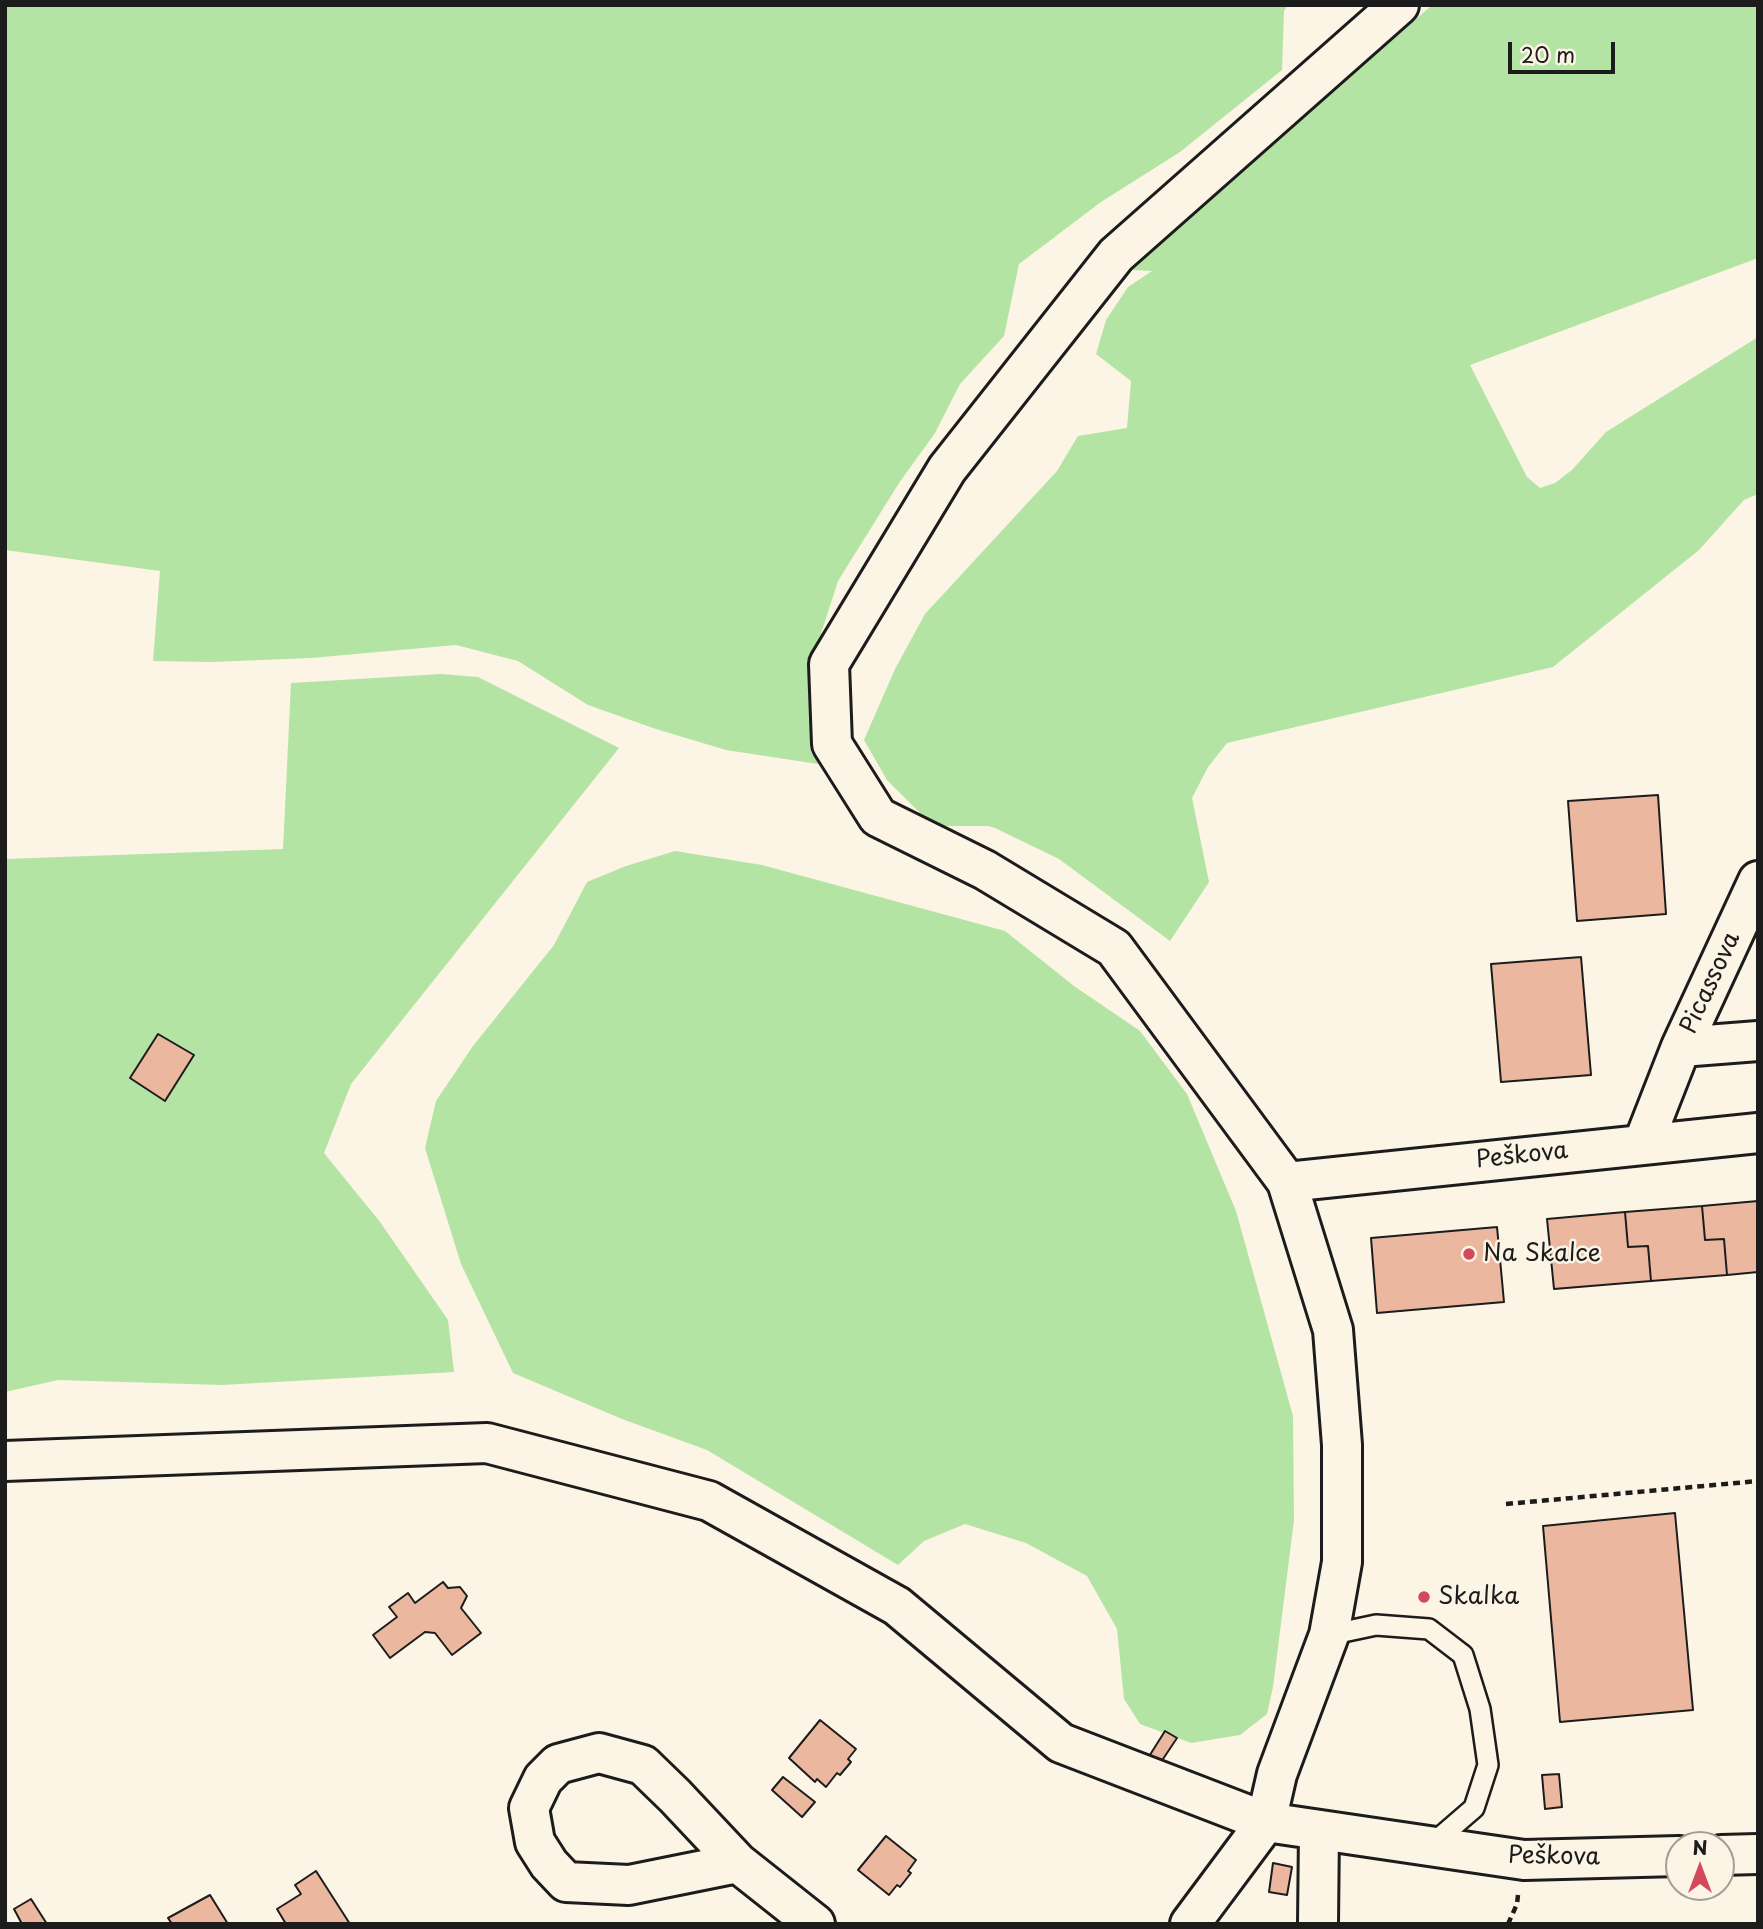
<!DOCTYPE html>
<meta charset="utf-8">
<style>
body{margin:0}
#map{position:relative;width:1763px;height:1929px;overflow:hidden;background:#fcf5e5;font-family:"Playpen Sans",sans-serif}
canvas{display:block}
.frame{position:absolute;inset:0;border:7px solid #1c1c1c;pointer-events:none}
.north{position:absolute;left:1665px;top:1831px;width:70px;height:70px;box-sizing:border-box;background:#fcf5e5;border:2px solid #a29e95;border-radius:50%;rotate:0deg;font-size:19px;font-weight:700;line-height:28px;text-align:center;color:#1c1c1c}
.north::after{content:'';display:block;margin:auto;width:24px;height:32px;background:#d1495b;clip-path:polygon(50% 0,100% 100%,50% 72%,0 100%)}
.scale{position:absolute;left:1508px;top:42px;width:107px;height:32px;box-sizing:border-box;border:4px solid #1c1c1c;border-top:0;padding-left:9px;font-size:21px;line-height:24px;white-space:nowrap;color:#1c1c1c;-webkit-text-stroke:5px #fcf5e5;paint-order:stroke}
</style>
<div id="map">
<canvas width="1763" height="1929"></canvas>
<div class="frame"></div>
<div class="north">N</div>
<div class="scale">20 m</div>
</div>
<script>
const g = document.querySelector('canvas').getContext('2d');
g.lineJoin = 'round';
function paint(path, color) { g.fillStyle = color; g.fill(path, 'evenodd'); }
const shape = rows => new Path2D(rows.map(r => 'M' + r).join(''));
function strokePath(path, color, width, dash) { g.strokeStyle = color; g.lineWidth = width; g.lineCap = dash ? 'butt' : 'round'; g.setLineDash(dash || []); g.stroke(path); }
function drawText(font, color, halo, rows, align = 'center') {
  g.font = font + ' "Playpen Sans",sans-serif'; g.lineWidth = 5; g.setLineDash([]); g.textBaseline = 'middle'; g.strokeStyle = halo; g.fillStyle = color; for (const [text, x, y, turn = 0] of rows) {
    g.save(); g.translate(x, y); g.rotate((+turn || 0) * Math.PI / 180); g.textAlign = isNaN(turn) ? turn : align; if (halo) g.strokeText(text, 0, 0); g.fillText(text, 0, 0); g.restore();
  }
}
paint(shape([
 [5,5,1288,5,1284,11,1282,70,1180,152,1101,202,1019,264,1004,336,960,384,935,433,899,483,838,581,808,674,818,764,726,750,656,729,588,705,518,661,456,645,311,658,212,662,153,661,160,571,5,550],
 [1432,5,1758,5,1758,258,1470,365,1527,477,1540,488,1555,483,1572,470,1606,432,1758,337,1758,494,1744,500,1699,550,1553,667,1227,743,1208,767,1192,798,1209,882,1170,941,1059,859,995,828,988,826,933,826,887,780,864,740,895,669,925,614,1057,471,1078,436,1127,428,1131,381,1096,354,1106,320,1128,287,1152,271,1132,270],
 [441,674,478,677,619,748,351,1084,324,1153,380,1222,448,1320,454,1372,222,1385,58,1380,5,1392,5,859,283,849,291,683],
 [675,851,762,865,1005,931,1074,986,1140,1031,1187,1094,1236,1211,1293,1416,1294,1520,1273,1687,1267,1714,1240,1735,1191,1743,1140,1724,1124,1699,1117,1629,1087,1576,1026,1543,965,1524,924,1541,898,1565,707,1450,622,1419,513,1373,461,1264,425,1148,436,1101,473,1046,554,945,587,882,626,866]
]), '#b3e4a3');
const building = shape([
 [1658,795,1666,914,1577,921,1568,801,1658,795],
 [1581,957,1591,1075,1501,1082,1491,964,1581,957],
 [158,1034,194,1055,165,1101,130,1078,158,1034],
 [1758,1201,1758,1272,1727,1275,1724,1239,1705,1240,1702,1206,1758,1201],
 [1702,1206,1705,1240,1724,1239,1727,1275,1651,1281,1648,1246,1628,1247,1625,1212,1702,1206],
 [1625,1212,1628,1247,1648,1246,1651,1281,1554,1289,1547,1219,1625,1212],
 [1497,1227,1504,1302,1377,1313,1371,1238,1497,1227],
 [1675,1513,1693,1710,1560,1722,1543,1526,1675,1513],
 [443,1582,448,1588,460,1587,467,1596,461,1608,481,1633,452,1655,435,1633,425,1632,390,1658,373,1635,397,1617,389,1607,408,1593,415,1603,443,1582],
 [820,1720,856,1749,848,1759,851,1762,840,1775,837,1773,826,1787,817,1779,815,1782,789,1758,820,1720],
 [1165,1731,1177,1738,1159,1765,1148,1758,1165,1731],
 [1559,1774,1562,1807,1545,1809,1542,1775,1559,1774],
 [783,1777,815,1802,802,1817,772,1790,783,1777],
 [886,1836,916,1860,908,1871,911,1873,900,1887,897,1885,889,1895,858,1870,886,1836],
 [1273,1863,1292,1867,1287,1895,1269,1892,1273,1863],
 [316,1871,350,1924,286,1924,277,1909,301,1894,295,1885,316,1871],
 [210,1895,228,1924,172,1924,168,1918,210,1895],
 [31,1899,47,1924,22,1924,14,1909,31,1899]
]);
paint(building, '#ecb79f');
strokePath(building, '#1c1c1c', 2);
const service = shape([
 [1329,1635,1376,1625,1429,1629,1463,1655,1480,1709,1488,1765,1474,1808,1430,1846]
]);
const minor = shape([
 [1681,1047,1758,881],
 [1643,1144,1681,1047,1758,1041],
 [1287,1182,1758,1133],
 [1721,1855,1758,1854],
 [738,1863,629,1885,566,1882,549,1864,535,1842,529,1808,543,1779,558,1764,599,1753,643,1765,675,1796,738,1863,815,1924],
 [1190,1924,1266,1822,1524,1860,1679,1856],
 [1318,1924,1319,1830]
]);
const tertiary = shape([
 [5,1461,487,1443,709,1501,897,1606,1061,1743,1266,1822,1277,1774,1329,1635,1342,1562,1342,1445,1333,1330,1287,1182,1114,948,985,870,878,817,832,744,829,664,947,469,1116,255,1399,5]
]);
strokePath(service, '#1c1c1c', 24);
strokePath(minor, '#1c1c1c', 44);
strokePath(tertiary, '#1c1c1c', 44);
strokePath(shape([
 [1506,1504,1758,1481],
 [1508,1924,1517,1904,1518,1895]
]), '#1c1c1c', 4.5, [7, 5]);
strokePath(service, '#fcf5e5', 19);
strokePath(minor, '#fcf5e5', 38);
strokePath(tertiary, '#fcf5e5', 38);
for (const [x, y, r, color] of [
 [1469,1254,7,"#d1495b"],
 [1424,1597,7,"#d1495b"]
]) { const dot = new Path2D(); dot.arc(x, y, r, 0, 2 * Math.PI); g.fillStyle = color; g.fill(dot); strokePath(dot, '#fcf5e5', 2.5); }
drawText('24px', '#1c1c1c', '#fcf5e5', [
 ["Picassova",1711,983,-65],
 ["Peškova",1522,1156,-6],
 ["Peškova",1554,1857,1]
]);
drawText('24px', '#1c1c1c', '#fcf5e5', [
 ["Na Skalce",1483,1254],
 ["Skalka",1438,1597]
], 'left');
</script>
